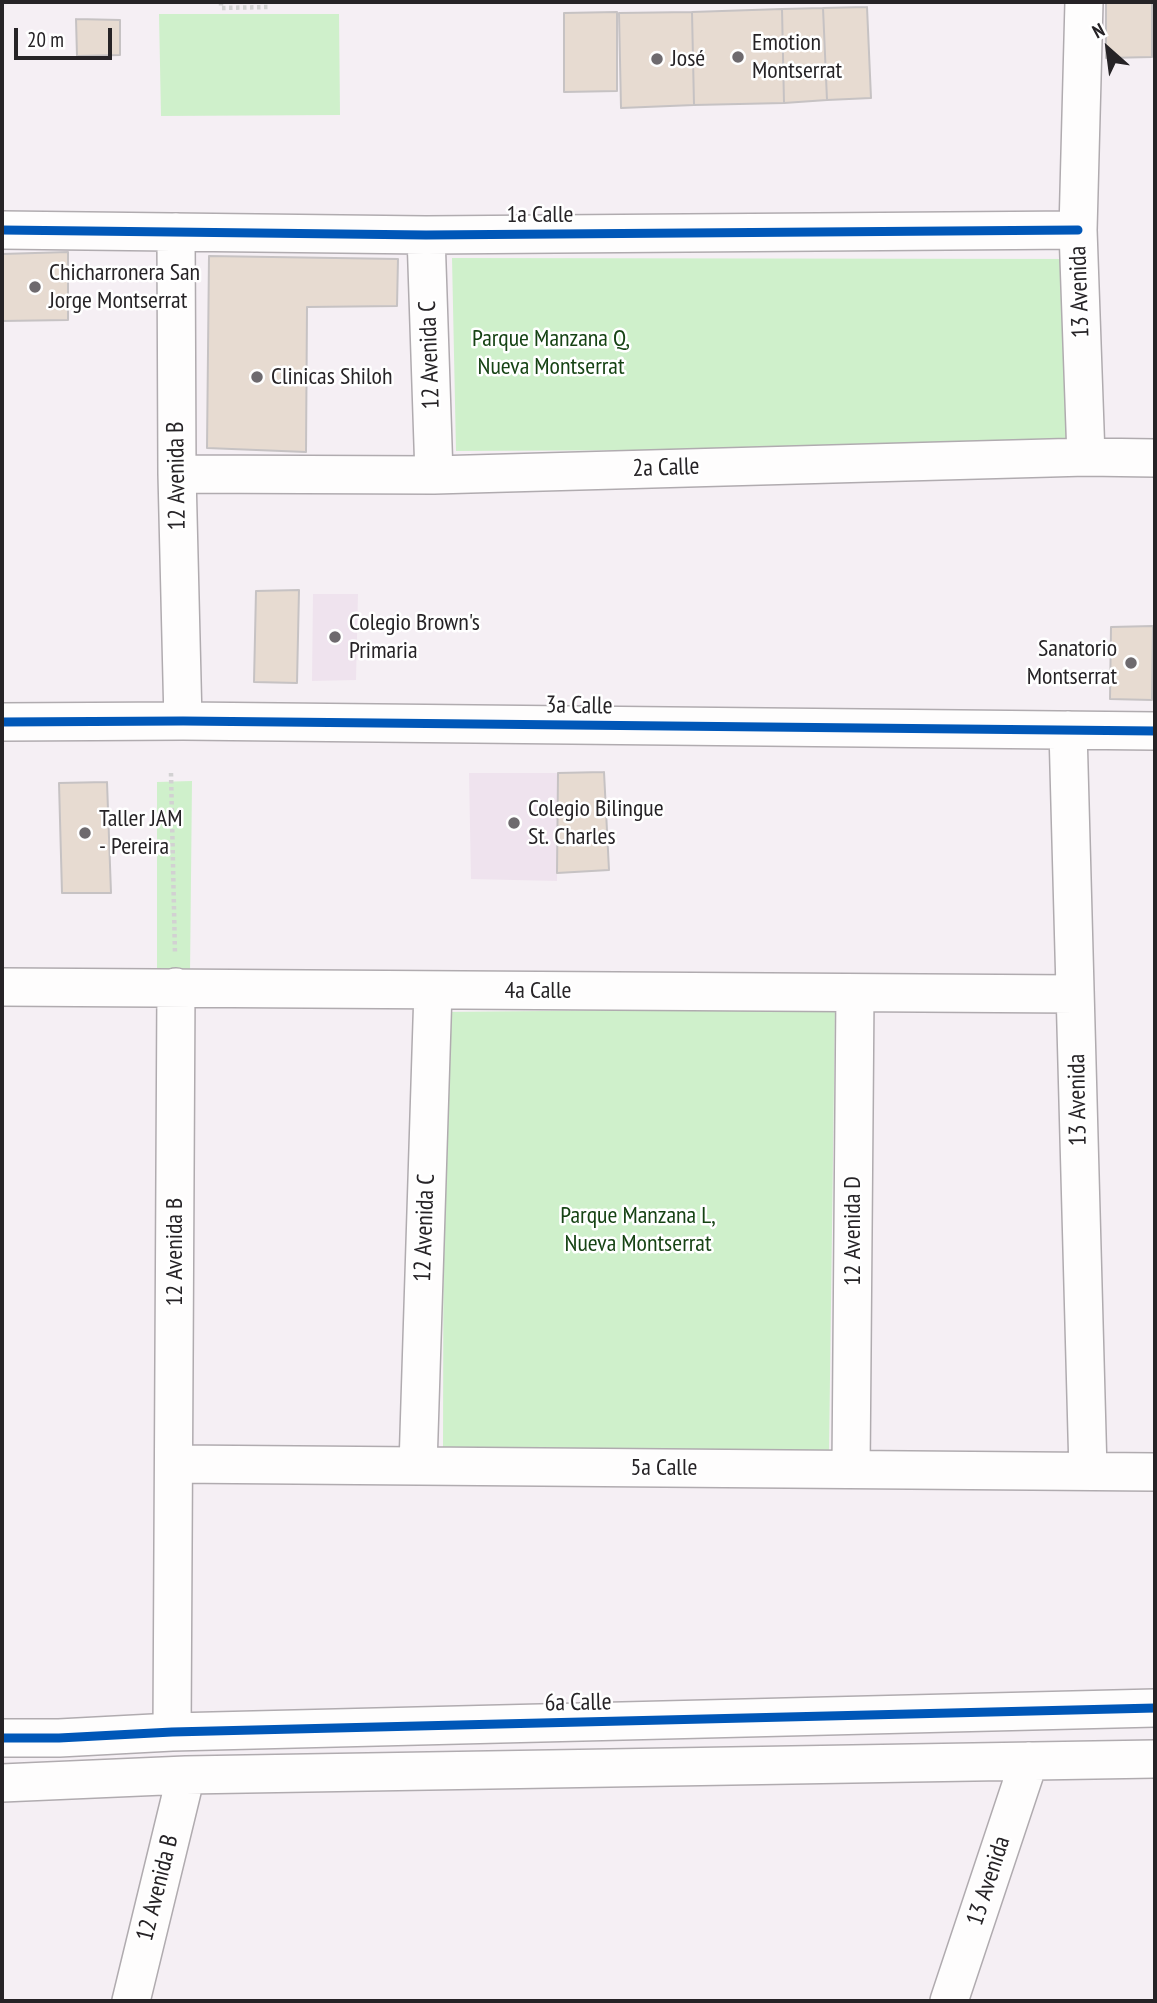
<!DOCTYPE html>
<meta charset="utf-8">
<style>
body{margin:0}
#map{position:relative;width:1157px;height:2003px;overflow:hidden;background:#f5eff4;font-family:"PT Sans Narrow",sans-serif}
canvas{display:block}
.frame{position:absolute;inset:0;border:4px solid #262326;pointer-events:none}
.north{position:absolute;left:1073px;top:14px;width:70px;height:70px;-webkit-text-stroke:5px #fff;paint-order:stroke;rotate:332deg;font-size:19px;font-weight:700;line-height:28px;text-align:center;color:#262326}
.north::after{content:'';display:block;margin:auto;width:24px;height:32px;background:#262326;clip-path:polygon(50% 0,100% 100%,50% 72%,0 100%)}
.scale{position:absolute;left:14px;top:28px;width:98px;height:32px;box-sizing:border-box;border:4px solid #262326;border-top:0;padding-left:9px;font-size:21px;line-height:24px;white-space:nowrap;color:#262326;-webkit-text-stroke:5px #fff;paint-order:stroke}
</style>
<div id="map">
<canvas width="1157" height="2003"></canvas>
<div class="frame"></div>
<div class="north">N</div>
<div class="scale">20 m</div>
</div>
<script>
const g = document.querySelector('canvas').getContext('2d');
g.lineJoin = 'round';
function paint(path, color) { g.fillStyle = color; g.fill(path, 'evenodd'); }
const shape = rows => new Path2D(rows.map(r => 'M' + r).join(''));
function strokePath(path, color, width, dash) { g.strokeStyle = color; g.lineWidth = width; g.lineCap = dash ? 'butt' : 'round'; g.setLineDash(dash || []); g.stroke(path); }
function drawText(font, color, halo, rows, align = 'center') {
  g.font = font + ' "PT Sans Narrow",sans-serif'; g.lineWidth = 5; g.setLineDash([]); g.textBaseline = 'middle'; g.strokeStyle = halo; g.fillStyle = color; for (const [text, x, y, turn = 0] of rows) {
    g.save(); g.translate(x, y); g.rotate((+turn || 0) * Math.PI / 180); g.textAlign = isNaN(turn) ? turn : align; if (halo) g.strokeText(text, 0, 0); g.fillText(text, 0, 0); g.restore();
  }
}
paint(shape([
 [313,594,358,594,356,680,312,681],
 [469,773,558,773,557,881,471,879]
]), '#efe3ee');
paint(shape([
 [339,14,340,115,161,116,159,14],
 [452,258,1077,259,1079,448,456,451],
 [192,781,190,975,157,974,157,782],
 [835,1008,829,1452,443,1448,444,1012]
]), '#cff0cb');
const building = shape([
 [1106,2,1152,2,1152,57,1106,58,1106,2],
 [867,7,871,98,827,100,823,8,867,7],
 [823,8,827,100,784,103,782,9,823,8],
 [782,9,784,103,694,105,692,12,782,9],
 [617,12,617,91,564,92,564,13,617,12],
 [692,12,694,105,621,108,619,13,692,12],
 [76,19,120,20,120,55,77,56,76,19],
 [68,252,68,320,2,321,2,254,68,252],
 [209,256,398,259,397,306,307,307,306,452,207,448,209,256],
 [299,590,297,683,254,682,256,591,299,590],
 [1153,626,1152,700,1110,699,1111,627,1153,626],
 [604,772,609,870,557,873,558,773,604,772],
 [107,782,111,893,62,893,59,783,107,782]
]);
paint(building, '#e7dbd1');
strokePath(building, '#c6c2c3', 2);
const minor = shape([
 [1084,2,1078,230,1086,457],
 [2,230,426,235,1078,230],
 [176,232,177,474,183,721],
 [426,235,434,475],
 [177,474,434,475,1086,457,1155,458],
 [2,722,183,721,1155,731],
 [1068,730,1088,1471],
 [2,987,1075,994],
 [174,1464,1155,1472],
 [418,1466,433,990],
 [851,1469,855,993],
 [172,1732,176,987],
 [2,1738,59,1738,172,1732,1155,1708],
 [2,1783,186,1775,1155,1759],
 [131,2001,186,1775],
 [949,2001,1029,1761]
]);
strokePath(minor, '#b0abaf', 40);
strokePath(shape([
 [221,2,221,8,268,7,268,2],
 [171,773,175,954]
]), '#d2d1d2', 4.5, [3.5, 3.5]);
strokePath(minor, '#fefdfd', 37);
strokePath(shape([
 [2,230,426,235,1078,230],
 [2,722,183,721,1155,731],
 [2,1738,59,1738,172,1732,1155,1708]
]), '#0057b8', 9);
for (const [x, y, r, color] of [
 [738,57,7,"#6e6a6e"],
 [657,59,7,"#6e6a6e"],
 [35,287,7,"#6e6a6e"],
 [257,377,7,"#6e6a6e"],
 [335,637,7,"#6e6a6e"],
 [1131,663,7,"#6e6a6e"],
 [514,823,7,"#6e6a6e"],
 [85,833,7,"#6e6a6e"]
]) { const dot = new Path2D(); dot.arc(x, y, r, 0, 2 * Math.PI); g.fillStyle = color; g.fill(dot); strokePath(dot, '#fff', 2.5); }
drawText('24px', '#262326', '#fff', [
 ["Emotion",752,43],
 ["Montserrat",752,71],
 ["José",671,59],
 ["Chicharronera San",49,273],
 ["Jorge Montserrat",49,301],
 ["Clinicas Shiloh",271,377],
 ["Colegio Brown's",349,623],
 ["Primaria",349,651],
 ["Sanatorio",1117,649,"right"],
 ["Montserrat",1117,677,"right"],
 ["Colegio Bilingue",528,809],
 ["St. Charles",528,837],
 ["Taller JAM",99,819],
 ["- Pereira",99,847]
], 'left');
drawText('24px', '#262326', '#fff', [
 ["1a Calle",540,215],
 ["13 Avenida",1080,292,-92],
 ["12 Avenida C",430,355,-92],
 ["2a Calle",666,468,-2],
 ["12 Avenida B",177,476,-91],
 ["3a Calle",579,706,1],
 ["4a Calle",538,991],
 ["13 Avenida",1078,1100,-91],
 ["12 Avenida C",425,1228,-88],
 ["12 Avenida D",853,1231,-90],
 ["12 Avenida B",175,1252,-90],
 ["5a Calle",664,1468],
 ["6a Calle",578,1703,-1],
 ["13 Avenida",989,1881,-72],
 ["12 Avenida B",158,1888,-76]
]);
drawText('24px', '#164314', '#fff', [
 ["Parque Manzana Q,",551,339],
 ["Nueva Montserrat",551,367],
 ["Parque Manzana L,",638,1216],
 ["Nueva Montserrat",638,1244]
]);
</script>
